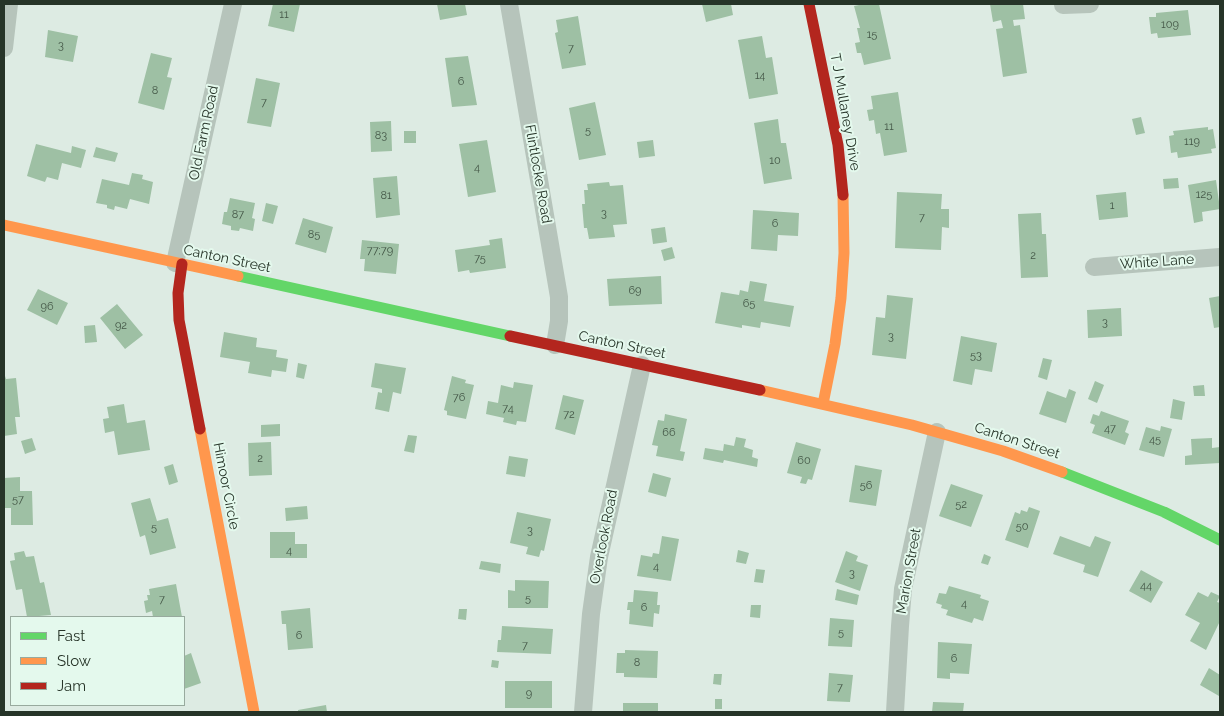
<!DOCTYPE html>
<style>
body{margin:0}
#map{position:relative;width:1224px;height:716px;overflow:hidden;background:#ddebe3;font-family:Raleway,sans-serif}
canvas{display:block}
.frame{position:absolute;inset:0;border:5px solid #263428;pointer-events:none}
.legend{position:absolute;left:10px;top:616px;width:175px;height:90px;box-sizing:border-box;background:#e4f9ed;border:1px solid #98aa9e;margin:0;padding:6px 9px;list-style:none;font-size:15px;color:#263428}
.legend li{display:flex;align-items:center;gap:10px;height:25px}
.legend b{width:25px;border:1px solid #98aa9e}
</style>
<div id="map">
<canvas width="1224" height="716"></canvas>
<div class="frame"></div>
<ul class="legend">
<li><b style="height:6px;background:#63d668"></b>Fast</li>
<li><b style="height:6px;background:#ff974d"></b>Slow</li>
<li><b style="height:6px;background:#b3261e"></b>Jam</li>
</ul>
</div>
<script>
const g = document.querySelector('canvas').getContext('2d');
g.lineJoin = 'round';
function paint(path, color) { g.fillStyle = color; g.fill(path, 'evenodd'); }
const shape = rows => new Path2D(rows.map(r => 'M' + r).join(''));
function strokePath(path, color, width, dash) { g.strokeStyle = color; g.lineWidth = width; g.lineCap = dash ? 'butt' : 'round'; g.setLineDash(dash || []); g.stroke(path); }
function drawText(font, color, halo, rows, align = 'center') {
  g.font = font + ' Raleway,sans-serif'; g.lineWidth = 4; g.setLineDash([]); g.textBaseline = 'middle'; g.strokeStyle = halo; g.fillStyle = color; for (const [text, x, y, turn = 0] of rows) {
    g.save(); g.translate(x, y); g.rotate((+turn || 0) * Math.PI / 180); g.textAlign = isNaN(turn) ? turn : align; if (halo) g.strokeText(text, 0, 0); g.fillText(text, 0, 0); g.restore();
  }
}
paint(shape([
 [273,4,300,4,294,32,268,26],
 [437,4,465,4,467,15,440,20],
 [702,4,731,4,733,15,706,22],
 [864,4,879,4,891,59,864,65,861,53,857,53,855,43,860,42,857,28,860,28,854,6],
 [990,4,1023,4,1025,19,1013,20,1014,26,1020,25,1027,73,1003,77,996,29,1003,28,1001,20,993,22],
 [1188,10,1191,35,1158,38,1157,33,1151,34,1149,17,1156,17,1156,13],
 [578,16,586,65,562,69,555,33,558,32,556,20],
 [48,30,78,36,73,62,45,57],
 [762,36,766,58,772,57,778,94,749,99,738,40],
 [151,53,172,58,167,77,172,78,164,110,138,103],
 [468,56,477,105,452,107,445,58],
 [256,78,280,83,271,127,247,123],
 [898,92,907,152,884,156,880,133,876,134,874,120,869,121,867,110,873,109,871,96],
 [595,102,606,155,579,160,569,108],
 [1141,117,1145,133,1136,135,1132,119],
 [778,119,781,143,786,143,792,179,764,184,754,123],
 [391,121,392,151,371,152,370,122],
 [1208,127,1208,130,1213,129,1216,148,1211,149,1212,153,1178,158,1177,152,1171,153,1169,136,1174,135,1173,131],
 [404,131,416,131,416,143,404,143],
 [487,140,496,192,468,197,459,144],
 [653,140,655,156,639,158,637,142],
 [36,144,71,153,72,146,86,150,81,168,62,163,58,180,47,177,45,182,27,176],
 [96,147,118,153,115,162,93,157],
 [132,173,143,175,142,179,153,182,149,204,130,199,127,209,115,206,114,210,107,208,107,205,96,203,102,179,129,185],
 [397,176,400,215,376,218,373,178],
 [1178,178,1179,188,1164,189,1163,179],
 [1216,180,1220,209,1202,212,1203,221,1194,223,1188,185],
 [609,182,610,186,623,185,627,224,613,225,615,237,589,239,587,228,584,228,582,204,585,204,584,190,588,190,587,184],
 [897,192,942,194,941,209,949,209,949,228,942,227,941,250,895,248],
 [1126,192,1128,217,1099,220,1096,195],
 [230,198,255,203,252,218,255,219,253,231,240,228,239,231,231,230,231,226,222,224,224,212,227,212],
 [266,203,278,206,273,224,262,221],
 [753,210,799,213,798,236,778,235,777,251,751,249],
 [1041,213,1042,234,1046,234,1048,277,1021,278,1018,214],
 [303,218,333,227,326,253,295,244],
 [665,227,667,242,653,244,651,229],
 [502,238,506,268,470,273,469,270,458,272,455,250,490,245,489,240],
 [362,240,399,244,396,274,364,271,365,259,360,259],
 [672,247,675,258,664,261,661,250],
 [661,276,662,304,609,306,607,279],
 [750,281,767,284,764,301,794,306,790,327,761,322,760,328,742,325,742,328,715,323,721,292,739,295,740,290,748,292],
 [38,289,68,303,57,325,27,310],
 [887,295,913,298,906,359,872,355,876,317,885,318],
 [1220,296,1220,327,1214,328,1209,298],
 [117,304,143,335,125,349,100,318],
 [1121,308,1122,336,1088,338,1087,310],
 [95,325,97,342,85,343,84,326],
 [224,332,257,338,256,347,277,350,276,357,288,359,286,372,272,370,271,377,248,373,250,362,220,357],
 [961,336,997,343,992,372,975,369,972,385,953,381],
 [1043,358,1052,360,1047,380,1038,377],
 [298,363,307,365,304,379,296,377],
 [375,363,406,368,401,394,393,392,389,412,375,409,378,392,382,393,382,389,371,387],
 [4,376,5,376,6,379,16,378,20,417,15,417,17,434,4,436],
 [452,376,466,380,465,383,474,385,466,419,447,415,447,411,444,410],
 [1095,381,1104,385,1097,403,1088,399],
 [514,382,533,385,526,422,517,421,516,425,503,422,504,418,486,414,488,401,498,403,501,385,513,388],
 [1204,385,1205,396,1194,396,1193,386],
 [1069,389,1076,392,1066,423,1039,414,1047,391,1066,398],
 [563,395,584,400,575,435,555,429],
 [1173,399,1185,402,1182,420,1170,418],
 [124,404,127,423,145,420,150,450,118,455,114,431,105,433,103,419,109,418,107,407],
 [1101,411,1129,421,1125,432,1129,434,1125,445,1092,433,1095,425,1090,423,1093,414,1099,416],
 [665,414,687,419,680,451,685,452,683,461,656,456,658,446,652,445,658,420,664,421],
 [280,424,280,436,261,437,261,425],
 [1161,426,1172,429,1164,457,1139,450,1146,427,1160,431],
 [408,435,417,436,414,453,404,451],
 [736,437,746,439,744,447,753,450,752,457,758,459,757,467,724,460,723,463,703,459,705,448,723,451,724,444,734,446],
 [32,438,36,450,25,454,21,441],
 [1212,438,1212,448,1220,447,1220,463,1185,465,1185,456,1192,455,1191,439],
 [271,442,272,475,249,476,248,443],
 [796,442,821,449,812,480,808,479,806,484,800,483,802,477,787,473],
 [509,456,528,459,525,477,506,474],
 [173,464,178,482,169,485,164,467],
 [855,465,882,470,876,506,849,502],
 [653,473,671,478,666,497,648,492],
 [20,477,20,491,32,491,33,525,11,525,11,508,4,508,4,478],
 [951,484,983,495,971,527,939,516],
 [150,498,157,521,168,518,176,548,150,555,145,535,140,537,131,503],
 [307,506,308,519,286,521,285,508],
 [1029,507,1040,511,1028,548,1005,540,1015,512,1020,514,1021,510,1027,512],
 [517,512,551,519,544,551,541,550,539,557,526,554,528,547,510,543],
 [270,532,295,532,295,544,307,544,307,558,270,558],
 [662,536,679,539,671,581,637,576,641,555,652,557,653,553,659,554],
 [1060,536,1090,547,1095,536,1111,542,1098,577,1083,572,1085,565,1053,554],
 [738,550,749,553,746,564,736,562],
 [24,551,26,557,34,556,40,583,44,582,51,615,27,617,22,589,16,590,10,561,15,560,14,553],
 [846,551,858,556,856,561,868,565,860,591,835,582],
 [984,554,991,557,988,565,981,563],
 [481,561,501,564,500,573,479,569],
 [756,569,765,570,763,583,754,582],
 [1141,570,1163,582,1151,603,1129,591],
 [515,580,549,581,548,608,508,608,508,590,515,591],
 [176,584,182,617,153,617,152,611,146,613,144,601,148,600,147,595,150,595,149,589],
 [949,586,981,595,980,598,989,601,983,621,974,618,972,623,946,615,948,610,941,608,942,605,936,603,939,593,946,594],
 [837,589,859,595,857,605,835,600],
 [634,590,658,592,657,605,660,605,659,614,654,613,653,627,629,624,630,610,627,610,628,602,633,602],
 [1198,592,1208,597,1211,592,1220,596,1217,602,1220,603,1220,621,1206,650,1190,641,1200,623,1185,615],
 [751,605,761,605,760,618,750,617],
 [310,608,313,648,288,650,286,624,282,624,281,611],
 [459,609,467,609,466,620,458,619],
 [830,618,854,620,852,647,828,646],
 [502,626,553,629,551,654,497,652,498,640,501,640],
 [938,642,972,644,969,674,950,673,950,679,937,678],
 [625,650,658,651,657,678,624,677,624,673,616,673,617,653,625,653],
 [191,653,201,683,184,689,184,656],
 [492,660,499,661,498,668,491,667],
 [1209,668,1220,675,1219,696,1200,685],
 [829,673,853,675,850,702,827,701],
 [714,674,722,674,721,685,713,684],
 [505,681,552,681,552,708,505,708],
 [715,699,722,699,722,709,715,709],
 [933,702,964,703,963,712,932,712],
 [623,703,658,703,658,712,623,712],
 [326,705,327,712,298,712,298,710]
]), '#9ec0a4');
strokePath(shape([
 [509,4,559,297,559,321,555,345],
 [1063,5,1090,4],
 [4,48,9,4],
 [175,263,233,4],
 [1094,267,1220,257],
 [583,712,591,614,599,557,642,365],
 [895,712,900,626,903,589,937,432]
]), '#b6c4bb', 18);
strokePath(shape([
 [238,276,510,336],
 [1062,472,1164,512,1220,540]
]), '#63d668', 11);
strokePath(shape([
 [4,225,238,276],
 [760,390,912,425,1003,451,1062,472],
 [823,404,835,344,841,298,844,253,843,195],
 [200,429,254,712]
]), '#ff974d', 11);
strokePath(shape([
 [809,4,838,145,843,195],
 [182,264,178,293,179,320,200,429],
 [510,336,760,390]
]), '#b3261e', 11);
drawText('11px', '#445747', null, [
 ["11",284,15],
 ["109",1170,25],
 ["15",872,35],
 ["3",61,46],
 ["7",571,49],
 ["14",760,76],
 ["6",461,82],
 ["8",155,91],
 ["7",264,103],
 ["11",889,127],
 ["5",588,131],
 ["83",381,136],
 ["119",1192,142],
 ["10",775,161],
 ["4",477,168],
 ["125",1204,195],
 ["81",386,196],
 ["1",1112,206],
 ["3",604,214],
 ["87",238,215],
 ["7",922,218],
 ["6",775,224],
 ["85",314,235],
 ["77;79",380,251],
 ["2",1033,256],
 ["75",480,259],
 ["69",635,291],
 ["65",749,304],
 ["96",47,307],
 ["3",1105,323],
 ["92",121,326],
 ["3",891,337],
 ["53",976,356],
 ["76",459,398],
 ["74",508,409],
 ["72",569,415],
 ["47",1110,429],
 ["66",669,433],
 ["45",1155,440],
 ["2",260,459],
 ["60",804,461],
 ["56",866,486],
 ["57",18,500],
 ["52",961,505],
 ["50",1022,527],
 ["5",154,528],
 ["3",530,531],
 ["4",289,551],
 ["4",656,567],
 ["3",852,574],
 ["44",1146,586],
 ["5",528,599],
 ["7",162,600],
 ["4",964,604],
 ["6",644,608],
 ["5",841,633],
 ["6",299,636],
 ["7",525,646],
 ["6",954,659],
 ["8",637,663],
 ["7",840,688],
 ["9",529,694]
]);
drawText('14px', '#263428', '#e4f9ed', [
 ["T J Mullaney Drive",845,112,80],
 ["Old Farm Road",204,133,-78],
 ["Flintlocke Road",538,174,80],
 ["Canton Street",227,259,12],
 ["White Lane",1157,262,-4],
 ["Canton Street",622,345,12],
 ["Canton Street",1017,441,18],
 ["Himoor Circle",226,486,79],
 ["Overlook Road",604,537,-79],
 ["Marion Street",909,571,-80]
]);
</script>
